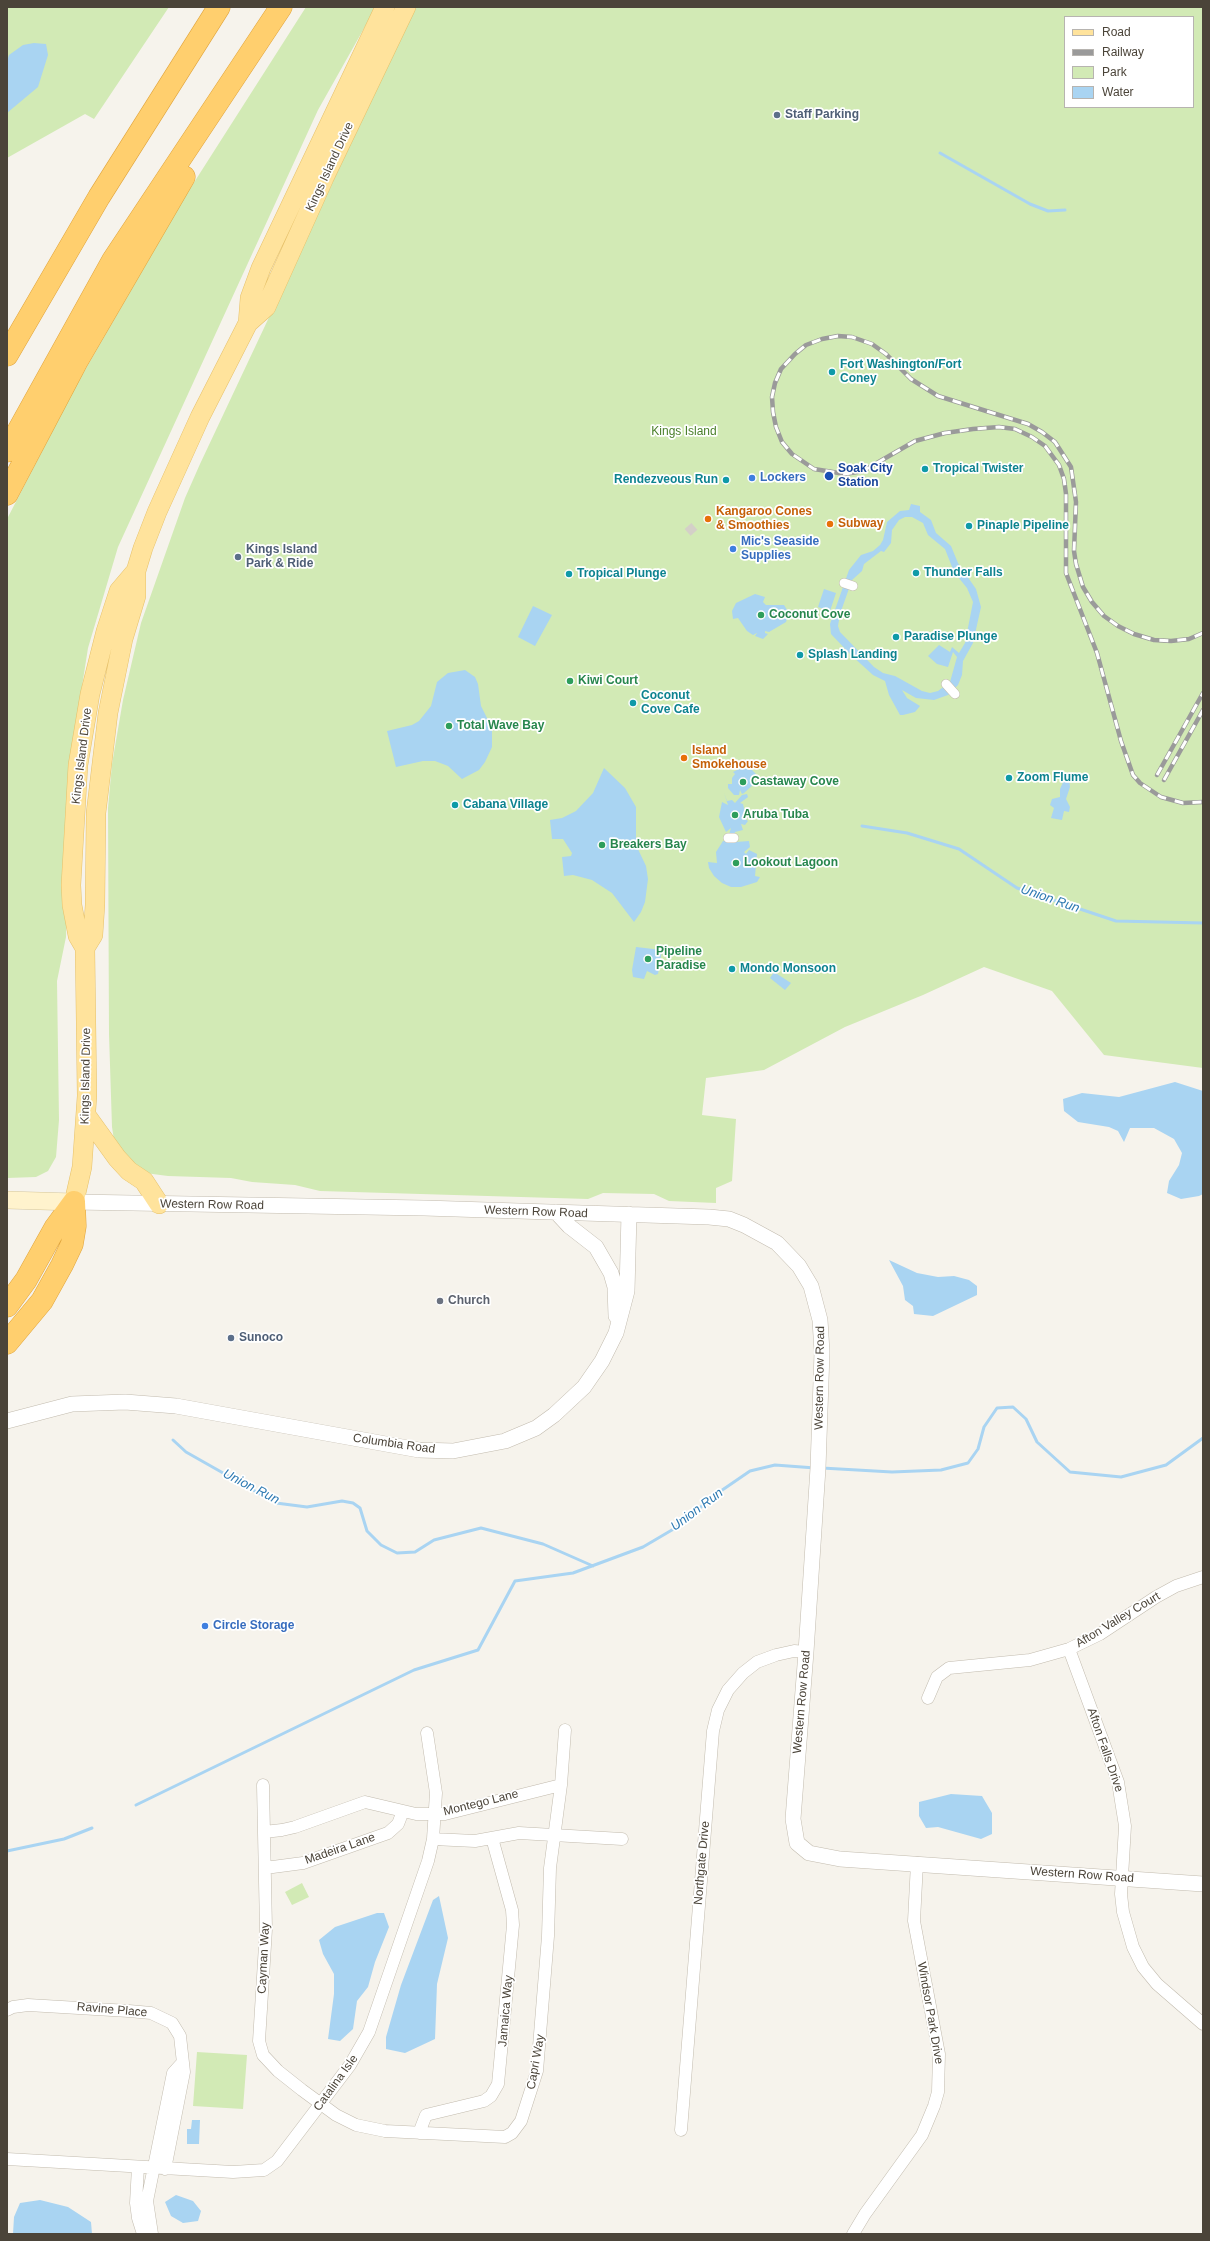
<!DOCTYPE html>
<style>
body{margin:0}
#map{position:relative;width:1210px;height:2241px;overflow:hidden;background:#f6f3ec;font-family:Arial,sans-serif}
canvas{display:block}
.frame{position:absolute;inset:0;border:8px solid #4b4439;pointer-events:none}
.legend{position:absolute;left:1064px;top:16px;width:130px;height:92px;box-sizing:border-box;background:#fff;border:1px solid #b7b4b0;margin:0;padding:5px 7px;list-style:none;font-size:12px;color:#4b4439}
.legend li{display:flex;align-items:center;gap:8px;height:20px}
.legend b{width:20px;border:1px solid #b7b4b0}
</style>
<div id="map">
<canvas width="1210" height="2241"></canvas>
<div class="frame"></div>
<ul class="legend">
<li><b style="height:5px;background:#ffe39c"></b>Road</li>
<li><b style="height:5px;background:#9a9a9a"></b>Railway</li>
<li><b style="height:11px;background:#d2eab5"></b>Park</li>
<li><b style="height:11px;background:#a9d4f2"></b>Water</li>
</ul>
</div>
<script>
const g = document.querySelector('canvas').getContext('2d');
g.lineJoin = 'round';
function paint(path, color) { g.fillStyle = color; g.fill(path, 'evenodd'); }
const shape = rows => new Path2D(rows.map(r => 'M' + r).join(''));
function strokePath(path, color, width, dash) { g.strokeStyle = color; g.lineWidth = width; g.lineCap = dash ? 'butt' : 'round'; g.setLineDash(dash || []); g.stroke(path); }
function drawText(font, color, halo, rows, align = 'center') {
  g.font = font + ' Arial,sans-serif'; g.lineWidth = 3.5; g.setLineDash([]); g.textBaseline = 'middle'; g.strokeStyle = halo; g.fillStyle = color; for (const [text, x, y, turn = 0] of rows) {
    g.save(); g.translate(x, y); g.rotate((+turn || 0) * Math.PI / 180); g.textAlign = isNaN(turn) ? turn : align; if (halo) g.strokeText(text, 0, 0); g.fillText(text, 0, 0); g.restore();
  }
}
paint(shape([
 [7,7,169,7,94,119,85,114,7,158],
 [306,7,376,7,318,110,118,547,88,648,70,763,66,937,57,981,59,1120,56,1157,48,1171,36,1177,7,1178,7,519,77,384,186,195],
 [415,7,1203,7,1203,1068,1104,1055,1052,991,984,967,923,995,845,1027,764,1070,706,1078,702,1115,736,1119,732,1181,716,1188,716,1203,669,1201,654,1194,603,1193,588,1199,320,1191,295,1185,252,1182,231,1178,168,1176,145,1173,129,1163,114,1140,112,1127,109,1034,108,808,112,764,123,700,141,623,185,498,200,464],
 [1065,17,1193,17,1193,107,1065,107],
 [302,1883,309,1897,292,1905,285,1892],
 [197,2052,247,2055,243,2109,193,2106]
]), '#d2eab5');
paint(shape([
 [34,43,46,44,48,55,38,87,7,113,7,61,9,55,23,45],
 [911,504,920,506,920,512,931,520,936,533,951,546,958,563,976,589,981,607,973,643,963,661,962,675,958,685,948,695,934,700,916,698,902,690,907,698,920,706,915,712,903,715,900,715,889,695,885,681,873,675,851,655,831,634,830,624,849,570,861,555,873,551,880,545,883,540,887,522,900,511,909,510],
 [905,517,912,517,923,523,928,535,945,549,954,572,967,588,973,602,965,643,959,653,952,647,950,652,939,645,928,656,937,664,948,667,953,652,957,657,950,682,938,691,930,693,922,691,895,676,883,673,874,667,840,632,838,626,840,614,852,580,862,571,864,564,881,551,884,552,891,543,892,530,899,520],
 [824,589,836,593,830,611,818,607],
 [755,594,765,597,763,602,766,605,784,605,789,613,786,622,769,632,765,631,765,633,768,634,763,639,755,636,757,633,753,635,747,631,738,618,733,619,732,611,736,603],
 [533,606,552,615,535,646,518,637],
 [465,670,475,677,478,684,481,706,492,728,492,747,485,762,479,770,462,779,448,766,435,761,423,761,396,767,387,731,412,725,419,721,431,706,437,682,448,673],
 [604,768,625,788,636,807,636,845,646,866,648,879,645,902,641,912,634,922,612,893,592,880,573,875,564,876,562,857,571,856,572,853,563,839,552,839,550,820,562,818,576,811,593,793],
 [741,768,752,770,756,774,754,775,754,784,744,793,742,794,740,790,739,795,734,795,728,788,728,784,732,784,732,778,735,774,733,772],
 [1064,780,1069,780,1070,787,1066,799,1070,807,1069,812,1064,811,1062,820,1051,818,1054,808,1050,805,1052,799,1060,797,1060,789],
 [724,793,727,801,732,800,735,803,742,795,747,794,748,797,740,803,743,804,745,812,751,813,751,816,746,816,744,818,748,821,745,825,741,824,743,830,735,832,734,838,736,842,749,841,750,847,744,852,746,854,749,850,757,854,755,876,760,877,757,882,741,887,731,887,722,883,714,876,709,868,708,862,717,863,716,852,723,841,727,841,731,828,726,832,719,817,722,802,728,805],
 [636,947,662,950,658,974,655,975,647,971,644,979,633,977,632,970],
 [774,972,791,983,785,990,770,978],
 [1175,1082,1203,1091,1203,1194,1199,1196,1181,1199,1167,1193,1169,1181,1179,1165,1182,1153,1174,1139,1154,1128,1130,1128,1124,1142,1118,1131,1109,1127,1078,1122,1064,1111,1063,1099,1082,1093,1119,1097],
 [889,1260,917,1273,938,1277,954,1276,969,1280,977,1286,977,1295,933,1316,914,1314,913,1306,905,1300,903,1286],
 [951,1794,982,1796,992,1813,992,1834,981,1839,938,1827,926,1828,919,1816,919,1802],
 [439,1896,448,1938,437,1984,435,2039,405,2053,386,2049,386,2037,401,1985,433,1900],
 [377,1913,384,1913,389,1927,375,1962,368,1987,357,2001,353,2029,340,2041,328,2039,334,1994,334,1974,323,1954,319,1940,335,1927],
 [192,2120,200,2120,199,2144,187,2144,187,2129,191,2129],
 [176,2195,193,2201,201,2211,198,2221,183,2223,171,2216,165,2202],
 [40,2200,68,2207,91,2222,92,2234,13,2234,14,2217,20,2203]
]), '#a9d4f2');
strokePath(shape([
 [940,153,1030,204,1048,211,1065,210],
 [862,826,907,833,959,849,1017,888,1116,921,1203,923],
 [173,1440,186,1452,276,1503,307,1507,342,1501,353,1503,360,1508,367,1531,381,1545,397,1553,415,1552,434,1540,481,1528,543,1544,593,1566],
 [822,1468,892,1472,941,1470,968,1463,978,1449,984,1427,997,1408,1013,1407,1026,1419,1037,1442,1070,1472,1121,1477,1166,1465,1203,1438],
 [136,1805,414,1670,478,1650,515,1581,573,1573,643,1547,677,1527,715,1495,750,1471,775,1465,815,1468],
 [7,1851,64,1839,92,1828]
]), '#a9d4f2', 3);
strokePath(shape([
 [688,526,697,536]
]), '#d4d0c8', 9, [9, 4.5]);
const pedestrian = shape([
 [844,583,853,586],
 [946,684,955,694],
 [728,838,734,838]
]);
const minor = shape([
 [1069,1649,1118,1782,1125,1826,1121,1894,1123,1912,1133,1947,1143,1967,1157,1984,1203,2024],
 [928,1698,937,1677,949,1668,1030,1660,1069,1649,1100,1634,1156,1597,1176,1586,1203,1577],
 [263,1785,266,1929,259,2041,263,2055,278,2071,302,2090,336,2115,356,2125,385,2131,505,2137,512,2133,521,2121,537,2071,548,1936,550,1868,561,1785,565,1730],
 [264,1832,282,1830,295,1827,365,1802,416,1814,445,1814,561,1785],
 [433,1839,475,1841,519,1833,622,1839],
 [265,1868,303,1863,388,1833,398,1824,403,1811],
 [7,2010,13,2007,28,2005,129,2011,151,2013,172,2023,180,2036,184,2072,165,2169],
 [681,2130,713,1731,718,1710,728,1690,743,1673,757,1662,776,1655,794,1651,806,1652],
 [419,2133,426,2115,484,2101,491,2096,498,2084,513,1925,512,1910,492,1838],
 [7,2159,233,2172,264,2170,277,2161,350,2065,369,2032,428,1861,433,1839,436,1793,427,1733],
 [138,2167,136,2203,138,2218,143,2234],
 [152,2234,147,2201,173,2073,182,2063],
 [853,2234,865,2214,922,2135,934,2106,938,2092,939,2054,914,1921,917,1863]
]);
const tertiary = shape([
 [74,1202,424,1208,709,1217,729,1219,744,1225,777,1243,799,1266,811,1286,820,1320,822,1352,818,1468,806,1652,793,1819,797,1843,809,1853,840,1859,1203,1884],
 [556,1212,569,1226,596,1247,611,1273,615,1287,616,1316],
 [7,1421,72,1404,125,1402,176,1406,419,1450,453,1451,505,1441,536,1428,554,1415,584,1387,602,1361,616,1333,627,1291,629,1214]
]);
const secondary = shape([
 [7,1200,74,1202]
]);
const primary = shape([
 [248,323,250,298,261,268,385,7],
 [85,948,93,935,95,905,96,813,108,713,123,639,136,596,136,571,143,548,157,512,200,417,248,323,266,307,324,178,406,7],
 [86,1115,117,1158,129,1171,144,1181,159,1204],
 [74,1202,82,1167,87,1096,85,948,78,936,72,905,71,885,78,765,90,694,106,631,119,591,136,571]
]);
const motorway = shape([
 [7,355,99,197,219,7],
 [7,451,113,260,281,7],
 [7,494,77,361,184,177],
 [7,1306,26,1280,55,1228,74,1202],
 [7,1343,42,1301,62,1265,72,1244,75,1226,74,1202]
]);
strokePath(pedestrian, '#c2bbae', 10);
strokePath(minor, '#c2bbae', 13);
strokePath(tertiary, '#c2bbae', 16);
strokePath(secondary, '#d6c79b', 18);
strokePath(primary, '#e6c16a', 20);
strokePath(motorway, '#e0a43c', 23);
strokePath(pedestrian, '#fff', 9);
strokePath(minor, '#fff', 12);
strokePath(tertiary, '#fff', 15);
strokePath(secondary, '#fff3cd', 17);
strokePath(primary, '#ffe39c', 19);
strokePath(motorway, '#ffcf6e', 22);
const rail = shape([
 [1203,633,1189,639,1171,641,1154,640,1134,634,1118,626,1104,616,1092,602,1083,587,1076,564,1074,551,1076,502,1071,467,1055,442,1042,432,1028,424,938,396,911,379,886,354,872,344,852,337,838,336,822,339,806,345,795,354,781,369,775,383,772,397,773,412,776,427,782,442,792,454,814,469,845,474,863,471,915,441,945,433,973,429,999,427,1015,429,1032,437,1045,446,1059,465,1064,479,1066,494,1066,573,1097,653,1121,741,1133,775,1140,783,1161,797,1183,803,1203,802],
 [1157,775,1203,693],
 [1164,780,1203,710]
]);
strokePath(rail, '#9a9a9a', 4.5);
strokePath(rail, '#fff', 3, [9]);
for (const [x, y, r, color] of [
 [777,115,4,"#5c6f8a"],
 [832,372,4,"#0f9aa8"],
 [925,469,4,"#0f9aa8"],
 [829,476,5,"#1a4fb4"],
 [752,478,4,"#3f7fe0"],
 [726,480,4,"#0f9aa8"],
 [708,519,4,"#e8710a"],
 [830,524,4,"#e8710a"],
 [969,526,4,"#0f9aa8"],
 [733,549,4,"#3f7fe0"],
 [238,557,4,"#5c6f8a"],
 [916,573,4,"#0f9aa8"],
 [569,574,4,"#0f9aa8"],
 [761,615,4,"#2e9e5b"],
 [896,637,4,"#0f9aa8"],
 [800,655,4,"#0f9aa8"],
 [570,681,4,"#2e9e5b"],
 [633,703,4,"#0f9aa8"],
 [449,726,4,"#2e9e5b"],
 [684,758,4,"#e8710a"],
 [1009,778,4,"#0f9aa8"],
 [743,782,4,"#2e9e5b"],
 [455,805,4,"#0f9aa8"],
 [735,815,4,"#2e9e5b"],
 [602,845,4,"#2e9e5b"],
 [736,863,4,"#2e9e5b"],
 [648,959,4,"#2e9e5b"],
 [732,969,4,"#0f9aa8"],
 [440,1301,4,"#6b7280"],
 [231,1338,4,"#5c6f8a"],
 [205,1626,4,"#3f7fe0"]
]) { const dot = new Path2D(); dot.arc(x, y, r, 0, 2 * Math.PI); g.fillStyle = color; g.fill(dot); strokePath(dot, '#fff', 1.5); }
drawText('bold 12px', '#4e5e75', '#fff', [
 ["Staff Parking",785,115],
 ["Kings Island",246,550],
 ["Park & Ride",246,564],
 ["Sunoco",239,1338]
], 'left');
drawText('12px', '#4b4439', '#fff', [
 ["Kings Island Drive",330,167,-65],
 ["Kings Island Drive",82,756,-83],
 ["Kings Island Drive",86,1076,-89],
 ["Western Row Road",212,1205,1],
 ["Western Row Road",536,1212,2],
 ["Western Row Road",820,1378,-89],
 ["Columbia Road",394,1444,8],
 ["Afton Valley Court",1118,1620,-31],
 ["Western Row Road",802,1702,-85],
 ["Afton Falls Drive",1105,1750,71],
 ["Montego Lane",481,1803,-14],
 ["Madeira Lane",340,1849,-19],
 ["Northgate Drive",702,1863,-85],
 ["Western Row Road",1082,1875,4],
 ["Cayman Way",264,1958,-87],
 ["Ravine Place",112,2010,5],
 ["Jamaica Way",506,2011,-85],
 ["Windsor Park Drive",930,2013,80],
 ["Capri Way",536,2062,-80],
 ["Catalina Isle",336,2083,-54]
]);
drawText('bold 12px', '#0d838f', '#fff', [
 ["Fort Washington/Fort",840,365],
 ["Coney",840,379],
 ["Tropical Twister",933,469],
 ["Rendezveous Run",718,480,"right"],
 ["Pinaple Pipeline",977,526],
 ["Thunder Falls",924,573],
 ["Tropical Plunge",577,574],
 ["Paradise Plunge",904,637],
 ["Splash Landing",808,655],
 ["Coconut",641,696],
 ["Cove Cafe",641,710],
 ["Zoom Flume",1017,778],
 ["Cabana Village",463,805],
 ["Mondo Monsoon",740,969]
], 'left');
drawText('12px', '#4a7f2a', '#fff', [
 ["Kings Island",684,432]
]);
drawText('bold 12px', '#164399', '#fff', [
 ["Soak City",838,469],
 ["Station",838,483]
], 'left');
drawText('bold 12px', '#366cbe', '#fff', [
 ["Lockers",760,478],
 ["Mic's Seaside",741,542],
 ["Supplies",741,556],
 ["Circle Storage",213,1626]
], 'left');
drawText('bold 12px', '#c56008', '#fff', [
 ["Kangaroo Cones",716,512],
 ["& Smoothies",716,526],
 ["Subway",838,524],
 ["Island",692,751],
 ["Smokehouse",692,765]
], 'left');
drawText('bold 12px', '#27864d', '#fff', [
 ["Coconut Cove",769,615],
 ["Kiwi Court",578,681],
 ["Total Wave Bay",457,726],
 ["Castaway Cove",751,782],
 ["Aruba Tuba",743,815],
 ["Breakers Bay",610,845],
 ["Lookout Lagoon",744,863],
 ["Pipeline",656,952],
 ["Paradise",656,966]
], 'left');
drawText('bold 12px', '#5b616d', '#fff', [
 ["Church",448,1301]
], 'left');
drawText('italic 13px', '#2e7ab2', '#fff', [
 ["Union Run",1050,899,19],
 ["Union Run",251,1487,27],
 ["Union Run",697,1510,-37]
]);
</script>
